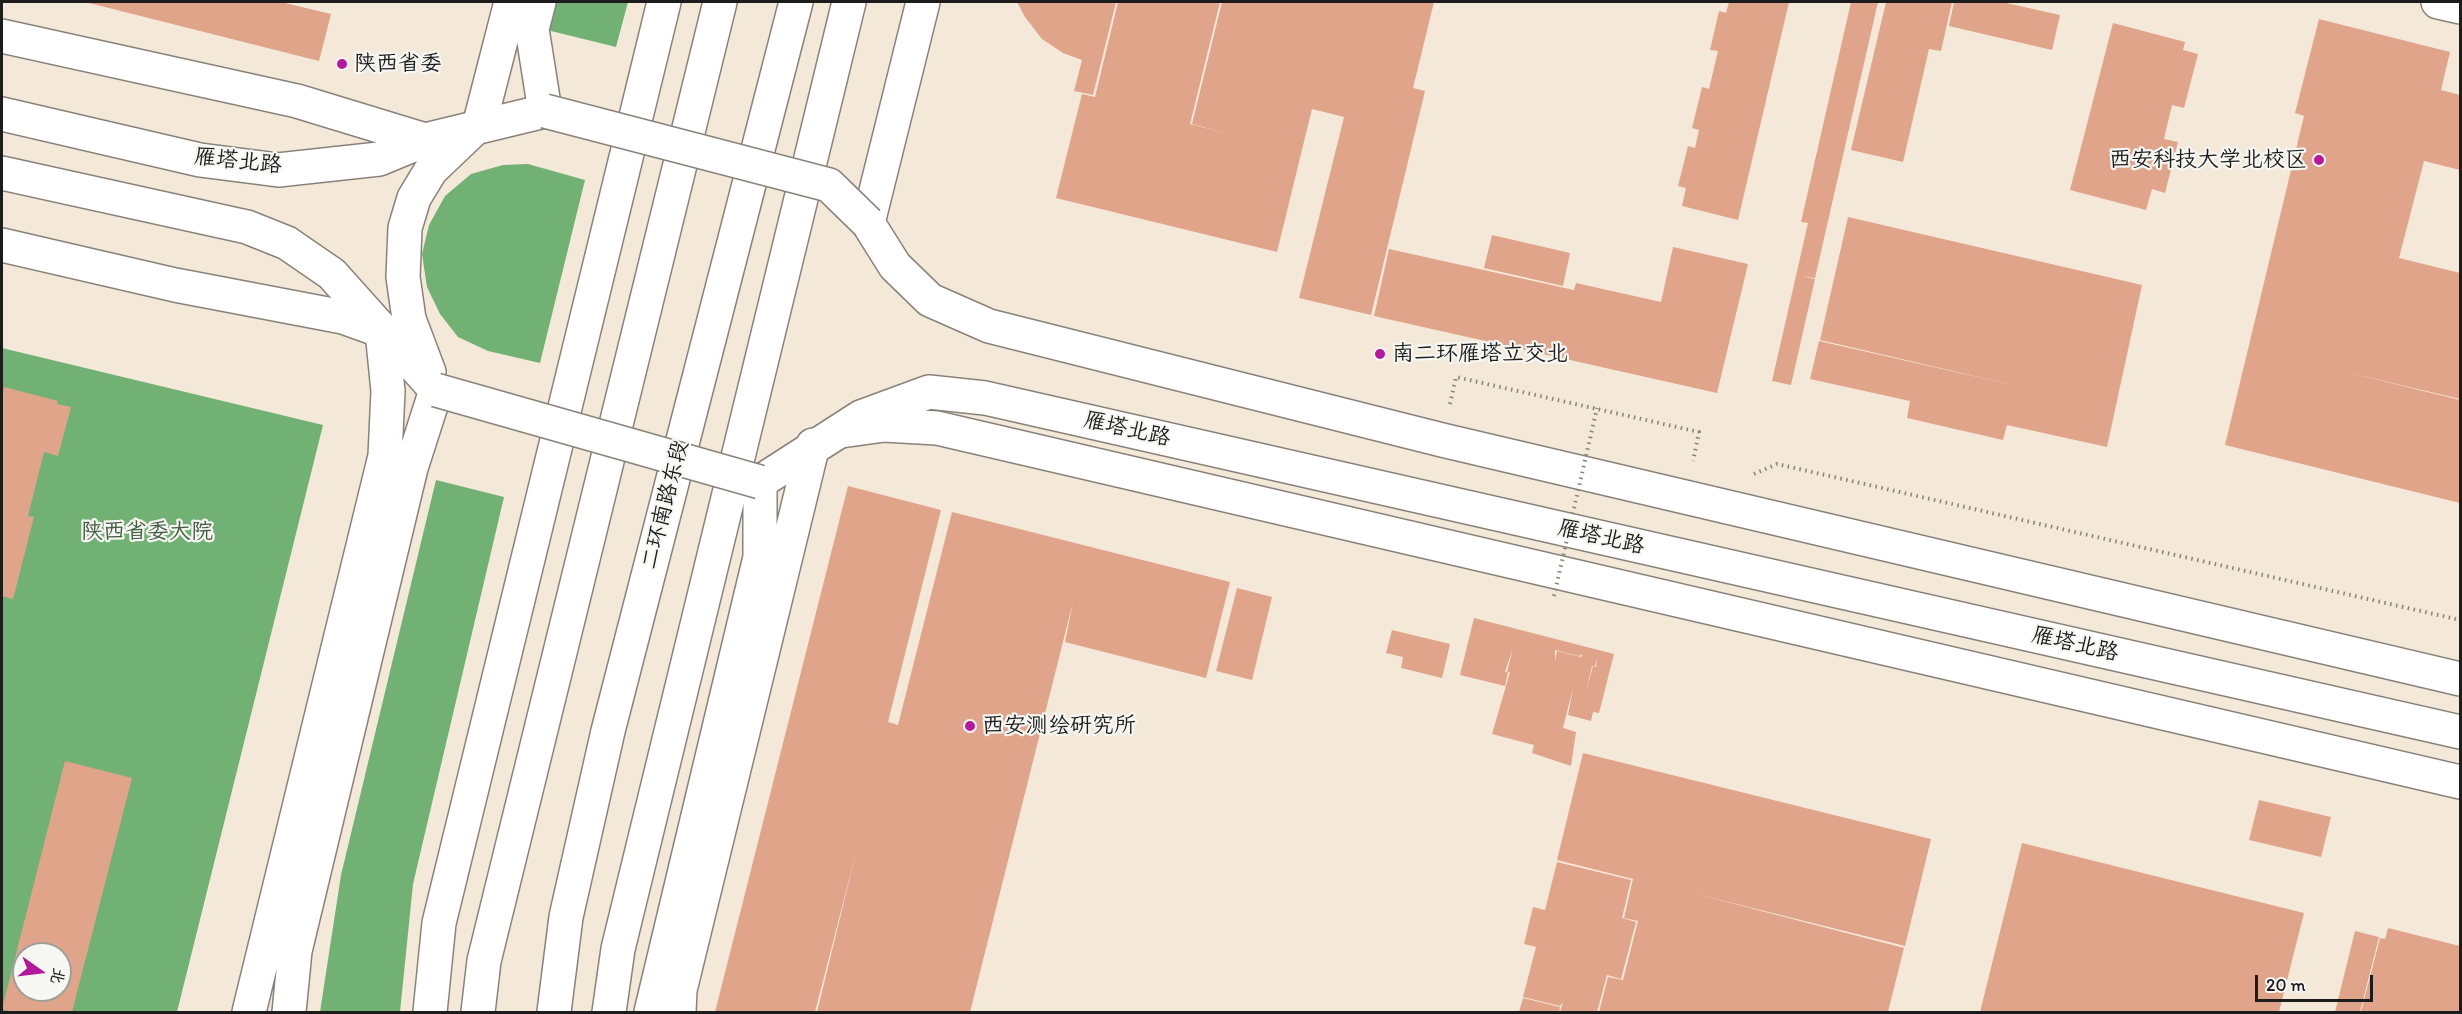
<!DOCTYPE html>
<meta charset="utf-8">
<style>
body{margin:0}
#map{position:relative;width:2462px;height:1014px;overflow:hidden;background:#f4e9d9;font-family:Itim,"LXGW WenKai TC",sans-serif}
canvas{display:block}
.frame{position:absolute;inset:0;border:3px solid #1c1c1c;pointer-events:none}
.north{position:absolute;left:12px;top:942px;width:60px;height:60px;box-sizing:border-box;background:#f6f6f2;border:2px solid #9f9f9c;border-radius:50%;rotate:104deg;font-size:16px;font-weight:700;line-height:24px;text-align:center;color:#1c1c1c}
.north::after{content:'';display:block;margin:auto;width:21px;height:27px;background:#b5179e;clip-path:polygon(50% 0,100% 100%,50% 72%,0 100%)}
.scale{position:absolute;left:2255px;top:975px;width:118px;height:27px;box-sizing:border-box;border:3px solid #1c1c1c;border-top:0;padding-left:8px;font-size:18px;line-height:21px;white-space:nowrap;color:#1c1c1c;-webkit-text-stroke:4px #f6f6f2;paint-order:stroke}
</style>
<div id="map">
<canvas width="2462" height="1014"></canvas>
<div class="frame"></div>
<div class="north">北</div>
<div class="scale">20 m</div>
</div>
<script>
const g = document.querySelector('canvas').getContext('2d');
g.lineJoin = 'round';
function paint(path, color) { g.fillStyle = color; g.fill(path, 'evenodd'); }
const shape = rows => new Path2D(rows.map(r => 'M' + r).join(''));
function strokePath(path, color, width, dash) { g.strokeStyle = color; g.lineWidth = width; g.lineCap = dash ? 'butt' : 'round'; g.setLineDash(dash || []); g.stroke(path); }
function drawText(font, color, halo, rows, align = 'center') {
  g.font = font + ' Itim,"LXGW WenKai TC",sans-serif'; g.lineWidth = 4.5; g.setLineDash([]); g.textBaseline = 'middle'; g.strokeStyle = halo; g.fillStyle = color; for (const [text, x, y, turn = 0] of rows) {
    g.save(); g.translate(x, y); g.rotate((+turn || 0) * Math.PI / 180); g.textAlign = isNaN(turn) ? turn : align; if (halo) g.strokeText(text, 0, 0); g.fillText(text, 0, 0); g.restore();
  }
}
paint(shape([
 [554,2,628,2,616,47,547,30],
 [528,164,585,180,540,363,488,351,458,337,440,314,427,287,422,254,429,225,445,196,471,174,503,165],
 [2,348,323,425,177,1012,2,1012],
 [24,954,60,954,60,990,24,990],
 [436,480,504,497,413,884,400,1012,320,1012,341,875]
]), '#71b274');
paint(shape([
 [85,2,281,2,331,14,319,61],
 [1017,2,1116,2,1093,95,1074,91,1082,60,1063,53,1042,39,1025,17],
 [1118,2,1220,2,1190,124,1233,135,1192,124,1222,2,1434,2,1413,88,1425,91,1371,315,1299,298,1344,117,1312,109,1277,252,1056,198,1082,94,1095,97],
 [1729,2,1789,2,1738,220,1682,206,1686,188,1678,186,1688,146,1695,148,1699,130,1692,128,1702,87,1709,89,1718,51,1710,50,1719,11,1726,13],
 [1851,2,1878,2,1815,278,1802,276,1815,279,1791,385,1772,381,1808,223,1801,222],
 [1886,2,1952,2,1941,51,1929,49,1903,162,1851,150],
 [1954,2,2002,2,2060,15,2052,50,1949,26],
 [2319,19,2450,52,2441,90,2460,95,2460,170,2424,161,2399,258,2460,273,2460,399,2338,370,2460,400,2460,503,2225,445,2304,116,2295,113],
 [2113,23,2185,42,2183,50,2198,54,2184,108,2172,105,2164,139,2178,142,2165,193,2152,189,2146,210,2070,190],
 [1848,217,2142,285,2107,447,2007,425,2003,440,1907,418,1910,401,1810,379,1819,341,2026,388,1820,340],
 [1492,235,1570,253,1563,286,1484,268],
 [1673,247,1748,264,1717,393,1374,316,1389,249,1574,290,1576,283,1661,302],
 [4,387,58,401,57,404,71,407,58,456,44,452,28,516,34,517,13,599,2,596,2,398],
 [848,486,941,510,888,722,898,725,866,851,952,512,1230,582,1206,678,1065,642,1073,602,970,1012,817,1012,857,849,815,1012,715,1012],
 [1237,588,1272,597,1252,680,1216,671],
 [1474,618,1614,654,1599,713,1593,712,1591,721,1568,715,1573,688,1563,728,1576,732,1571,766,1532,753,1534,745,1492,734,1510,672,1507,672,1513,648,1505,672,1508,672,1505,686,1460,675],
 [1555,650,1579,656,1582,654,1581,657,1557,651,1555,661],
 [1597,658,1596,667,1593,666,1586,692,1592,666,1595,666],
 [1392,630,1450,644,1442,678,1401,668,1403,657,1386,653],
 [1583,753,1931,839,1905,946,1692,893,1904,948,1888,1012,1599,1012,1608,977,1623,980,1638,921,1624,918,1633,879,1557,860],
 [65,761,132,778,72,1012,13,1012,2,1009],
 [24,954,60,954,60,990,24,990],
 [2259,800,2331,817,2321,857,2249,840],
 [2022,843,2304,913,2279,1012,1980,1012],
 [1557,862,1631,880,1622,918,1636,922,1621,979,1607,975,1597,1012,1560,1012,1563,1002,1560,1006,1523,997,1536,947,1524,944,1533,907,1545,910],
 [2388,928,2460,946,2460,1012,2361,1012,2380,938,2385,939],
 [2355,931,2379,937,2360,1012,2335,1012],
 [1523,998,1560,1007,1559,1012,1519,1012]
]), '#e0a48a');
const minor = shape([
 [2438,2,2460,7],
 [2,36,297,101,425,140],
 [2,245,175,285,343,317,382,331],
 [841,431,884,425,937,428,2460,782]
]);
const major = shape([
 [2,114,200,160,278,170,379,159,425,140,545,111],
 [2,173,247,227,287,243,332,274,436,390],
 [868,223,895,266,930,300,989,326,1442,440,2460,679],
 [429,372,409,319,403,277,405,228,414,198,431,170,473,130],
 [760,482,861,417,929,392,985,398,2460,732],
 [430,1012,439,923,664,2],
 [609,1012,618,949,849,2]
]);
const highway = shape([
 [539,2,532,29,545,111],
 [479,126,511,2],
 [868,223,923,2],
 [249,1012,385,456,388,391,382,331],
 [289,1012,295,951,411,468,436,390],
 [478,1012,484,961,720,2],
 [554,1012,566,917,608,731,796,2],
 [651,1012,760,557,760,482],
 [679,1012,680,990,813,445]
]);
strokePath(minor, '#88827a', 36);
strokePath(major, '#88827a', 36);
strokePath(highway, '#88827a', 36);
strokePath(shape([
 [1450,404,1456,377,1699,432,1693,461],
 [1754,474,1777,464,2460,620]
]), '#88827a', 4, [1.5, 4.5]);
strokePath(minor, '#fff', 33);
strokePath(major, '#fff', 33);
strokePath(highway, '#fff', 33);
const majorBridge = shape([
 [545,111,829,185,868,223],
 [436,390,760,482]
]);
strokePath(majorBridge, '#88827a', 36, []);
strokePath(shape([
 [1554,596,1597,408]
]), '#88827a', 4, [1.5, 4.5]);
strokePath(majorBridge, '#fff', 33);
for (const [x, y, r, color] of [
 [342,64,6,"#b5179e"],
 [2319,160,6,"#b5179e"],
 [1380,354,6,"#b5179e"],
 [970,726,6,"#b5179e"]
]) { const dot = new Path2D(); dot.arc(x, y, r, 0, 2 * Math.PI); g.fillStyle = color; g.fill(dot); strokePath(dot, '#f6f6f2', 2); }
drawText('22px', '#1c1c1c', '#f6f6f2', [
 ["陕西省委",354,64],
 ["西安科技大学北校区",2307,160,"right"],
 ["南二环雁塔立交北",1392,354],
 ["西安测绘研究所",982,726]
], 'left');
drawText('22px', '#1c1c1c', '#f6f6f2', [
 ["雁塔北路",238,162,6],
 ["雁塔北路",1127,430,13],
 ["二环南路东段",666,505,-76],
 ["雁塔北路",1601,538,13],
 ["雁塔北路",2075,645,13]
]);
drawText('22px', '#435b41', '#f6f6f2', [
 ["陕西省委大院",147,532]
]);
</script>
